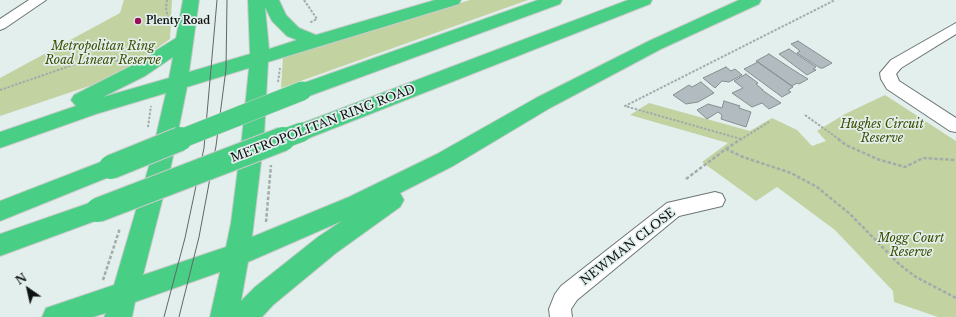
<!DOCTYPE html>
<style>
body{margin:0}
#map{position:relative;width:956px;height:317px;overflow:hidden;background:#e3efed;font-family:"Libre Baskerville",serif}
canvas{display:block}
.north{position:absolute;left:8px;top:269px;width:40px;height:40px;-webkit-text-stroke:3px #e3efed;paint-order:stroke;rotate:326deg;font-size:11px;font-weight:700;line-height:16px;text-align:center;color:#0f1312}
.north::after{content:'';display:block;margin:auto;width:14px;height:18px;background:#0f1312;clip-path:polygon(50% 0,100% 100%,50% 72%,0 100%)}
</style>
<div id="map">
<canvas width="956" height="317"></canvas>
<div class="north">N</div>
</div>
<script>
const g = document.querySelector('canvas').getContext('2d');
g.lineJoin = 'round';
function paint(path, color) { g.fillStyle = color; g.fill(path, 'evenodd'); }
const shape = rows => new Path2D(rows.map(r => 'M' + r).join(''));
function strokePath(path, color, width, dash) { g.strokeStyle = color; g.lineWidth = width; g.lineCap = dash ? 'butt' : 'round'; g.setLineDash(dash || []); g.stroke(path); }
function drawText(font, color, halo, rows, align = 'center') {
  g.font = font + ' "Libre Baskerville",serif'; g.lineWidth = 3.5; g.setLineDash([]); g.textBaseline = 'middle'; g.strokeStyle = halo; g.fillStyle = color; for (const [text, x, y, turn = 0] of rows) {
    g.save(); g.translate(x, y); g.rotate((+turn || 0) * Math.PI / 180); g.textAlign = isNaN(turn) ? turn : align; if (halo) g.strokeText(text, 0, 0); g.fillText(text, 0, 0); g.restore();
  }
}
paint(shape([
 [124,0,172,0,170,39,116,77,0,116,0,78,120,13],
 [470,0,528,0,281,88,283,57],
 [885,95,956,141,956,317,938,317,894,302,893,291,835,230,777,187,756,201,702,162,728,143,630,115,649,103,750,131,772,118,797,130,812,146,826,141,817,131,845,114]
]), '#c2d2a0');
const building = shape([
 [798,41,832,63,823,68,820,68,797,53,800,51,791,44,798,41],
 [789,49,816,67,813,69,816,70,807,75,779,54,789,49],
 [769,54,795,71,808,79,799,84,797,83,792,86,756,61,769,54],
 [758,62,793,87,788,90,791,92,782,97,744,69,758,62],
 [726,67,731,71,735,69,742,75,729,82,722,81,715,88,703,78,726,67],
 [746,74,758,83,756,84,763,90,762,90,781,103,769,109,762,103,752,107,732,93,743,88,734,81,746,74],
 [701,82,714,93,698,102,686,104,673,95,689,85,692,87,701,82],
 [724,101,740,106,739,108,751,112,746,127,721,119,722,115,718,112,707,119,697,110,708,104,722,108,724,101]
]);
paint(building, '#b2bbbf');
strokePath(building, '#858f92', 1);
const street = shape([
 [29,0,46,0,5,28,0,30,0,19,29,0],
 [956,23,956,34,901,68,896,74,899,81,956,118,956,132,950,131,887,89,881,79,880,73,891,60,956,23],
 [715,192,722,194,725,200,722,206,679,216,577,300,571,309,572,317,550,317,549,309,555,294,561,286,667,203,715,192]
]);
const highway = shape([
 [183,0,199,0,189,72,250,54,248,0,279,0,286,15,299,28,316,35,435,0,461,0,459,4,268,62,264,137,252,237,349,197,437,154,536,98,649,41,739,0,761,0,759,4,661,49,550,108,453,166,400,193,404,200,400,207,336,253,273,305,262,317,210,317,220,272,135,302,132,317,104,317,106,313,93,317,42,317,46,308,114,285,149,166,166,93,96,114,0,148,0,132,76,106,71,100,74,95,131,66,176,38,183,0],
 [265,7,272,21,287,36,297,40,269,49,265,7],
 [173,57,169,78,103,97,145,76,173,57],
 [249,68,242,137,231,223,226,247,143,275,171,166,187,87,249,68],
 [342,221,318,237,255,287,241,301,248,262,342,221],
 [538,0,562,0,560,4,309,96,302,98,295,96,292,91,295,86,538,0],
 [628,0,652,0,650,4,309,138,302,140,295,138,291,132,295,126,628,0],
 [111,158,119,161,122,167,119,173,0,221,0,201,111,158],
 [98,200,106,203,110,210,106,217,0,256,0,234,98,200]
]);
strokePath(street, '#6c7675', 2);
strokePath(highway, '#cacbcb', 2);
strokePath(shape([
 [167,0,166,8,169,24],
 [304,0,317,19,309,23],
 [278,82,280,68],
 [0,90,73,65,103,59,123,61],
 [805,115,840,140],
 [148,127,151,106],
 [741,139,625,106,835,0],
 [740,140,769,122]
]), '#a2acaa', 2, [2.5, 1.5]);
strokePath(shape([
 [838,139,846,145,877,159,905,167,923,158,956,160],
 [726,149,741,139],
 [686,179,726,149,743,157,791,173,817,187,850,214,900,265,916,277,956,298],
 [266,222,271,165],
 [103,280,120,228]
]), '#a2acaa', 2.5, [3.5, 2]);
paint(street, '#fff');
paint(highway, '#49ce85');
strokePath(shape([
 [164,317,185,238,204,148,217,0],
 [179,317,199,237,216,146,226,69,227,0]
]), '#606766', 1);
const highwayBridgeFar1 = shape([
 [178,140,302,91],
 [280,140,302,132]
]);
const highwayBridge = shape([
 [111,167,180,139],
 [98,210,283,139]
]);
strokePath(highwayBridgeFar1, '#cacbcb', 20, []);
strokePath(highwayBridge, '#cacbcb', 26, []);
strokePath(highwayBridgeFar1, '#49ce85', 19);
strokePath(highwayBridge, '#49ce85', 24);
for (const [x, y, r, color] of [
 [138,21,4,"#9c0d5c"]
]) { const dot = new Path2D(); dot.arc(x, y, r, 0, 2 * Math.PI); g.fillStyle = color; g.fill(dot); strokePath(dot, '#e3efed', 1.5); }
drawText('bold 10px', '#0f1312', '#e3efed', [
 ["Plenty Road",146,21]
], 'left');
drawText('italic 12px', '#3d4d00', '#e3efed', [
 ["Metropolitan Ring",103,47],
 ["Road Linear Reserve",103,61],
 ["Hughes Circuit",882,125],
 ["Reserve",882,139],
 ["Mogg Court",911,239],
 ["Reserve",911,253]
]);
drawText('12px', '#0f1312', '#e3efed', [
 ["METROPOLITAN RING ROAD",323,124,-21],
 ["NEWMAN CLOSE",628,247,-38]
]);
</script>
